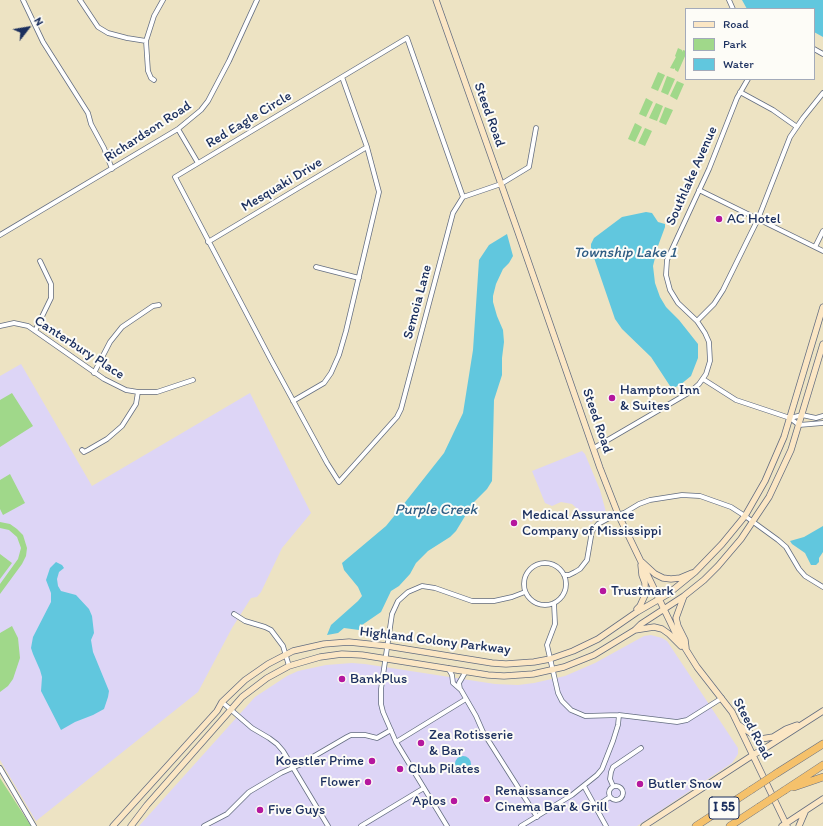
<!DOCTYPE html>
<style>
body{margin:0}
#map{position:relative;width:823px;height:826px;overflow:hidden;background:#ede3c3;font-family:Itim,sans-serif}
canvas{display:block}
.legend{position:absolute;left:685px;top:8px;width:130px;height:72px;box-sizing:border-box;background:#fdfcf7;border:1px solid #a3aaba;margin:0;padding:5px 7px;list-style:none;font-size:12px;color:#1b2f5e}
.legend li{display:flex;align-items:center;gap:8px;height:20px}
.legend b{width:20px;border:1px solid #a3aaba}
.north{position:absolute;left:8px;top:8px;width:40px;height:40px;-webkit-text-stroke:3px #fdfcf7;paint-order:stroke;rotate:59deg;font-size:11px;font-weight:700;line-height:16px;text-align:center;color:#1b2f5e}
.north::after{content:'';display:block;margin:auto;width:14px;height:18px;background:#1b2f5e;clip-path:polygon(50% 0,100% 100%,50% 72%,0 100%)}
</style>
<div id="map">
<canvas width="823" height="826"></canvas>
<ul class="legend">
<li><b style="height:5px;background:#fbe6c4"></b>Road</li>
<li><b style="height:11px;background:#a0d88a"></b>Park</li>
<li><b style="height:11px;background:#61c7de"></b>Water</li>
</ul>
<div class="north">N</div>
</div>
<script>
const g = document.querySelector('canvas').getContext('2d');
g.lineJoin = 'round';
function paint(path, color) { g.fillStyle = color; g.fill(path, 'evenodd'); }
const shape = rows => new Path2D(rows.map(r => 'M' + r).join(''));
function strokePath(path, color, width, dash) { g.strokeStyle = color; g.lineWidth = width; g.lineCap = dash ? 'butt' : 'round'; g.setLineDash(dash || []); g.stroke(path); }
function drawText(font, color, halo, rows, align = 'center') {
  g.font = font + ' Itim,sans-serif'; g.lineWidth = 4; g.setLineDash([]); g.textBaseline = 'middle'; g.strokeStyle = halo; g.fillStyle = color; for (const [text, x, y, turn = 0] of rows) {
    g.save(); g.translate(x, y); g.rotate((+turn || 0) * Math.PI / 180); g.textAlign = isNaN(turn) ? turn : align; if (halo) g.strokeText(text, 0, 0); g.fillText(text, 0, 0); g.restore();
  }
}
paint(shape([
 [21,364,92,486,250,393,311,513,282,548,261,592,257,597,251,598,232,628,198,692,36,821,0,760,0,376],
 [582,451,585,454,600,490,606,512,591,522,572,504,561,502,552,506,545,503,532,471],
 [651,635,662,638,667,641,738,748,738,754,732,763,637,826,139,826,255,697,287,676,298,671,326,665,352,663,365,664,495,684,518,685,534,683,565,676,595,663,644,636]
]), '#ddd5f6');
paint(shape([
 [678,48,682,50,682,52,683,50,686,51,686,54,678,72,675,70,675,68,674,69,670,68,676,57,675,56],
 [658,72,665,75,658,91,651,88],
 [667,76,675,79,668,95,661,92],
 [677,81,684,84,677,100,670,96],
 [646,98,653,102,646,117,639,114],
 [656,103,663,106,657,121,649,118],
 [665,107,673,110,666,125,659,122],
 [635,123,642,127,635,142,628,139],
 [645,128,652,131,645,146,638,143],
 [12,393,33,426,0,447,0,400],
 [10,474,25,503,3,515,0,509,0,480],
 [0,522,10,524,17,529,23,535,27,548,26,556,22,564,0,594,0,584,18,559,21,548,17,537,9,530,0,528],
 [0,554,12,563,0,579],
 [12,626,18,638,20,658,13,679,8,686,0,692,0,633],
 [0,778,31,826,0,826]
]), '#a0d88a');
paint(shape([
 [742,0,823,0,823,37,814,32,814,9,747,9],
 [646,212,652,213,658,222,665,224,665,227,658,246,653,266,655,283,660,297,666,307,679,320,698,344,698,358,691,376,680,385,673,388,670,386,651,357,622,329,615,319,591,249,591,244,594,238,622,217],
 [507,234,513,256,509,263,503,269,496,284,493,296,493,302,497,316,503,330,504,342,502,358,502,375,494,400,492,481,487,489,473,503,456,531,450,537,428,551,416,563,410,574,399,586,391,591,381,612,362,625,360,624,359,630,344,628,338,633,327,635,331,625,358,601,362,596,358,587,344,570,342,563,386,526,399,510,444,453,463,413,473,350,479,260,489,245],
 [823,526,823,552,819,558,819,562,816,565,811,565,805,553,792,544,790,541,804,537],
 [56,562,62,565,64,568,59,572,57,579,58,586,61,591,76,595,89,609,92,616,94,633,91,640,93,652,109,691,108,697,104,709,93,715,75,722,61,730,41,691,42,677,40,670,33,654,31,648,33,637,51,602,51,593,46,580,50,568],
 '455 764a8 8 0 1 1 16 0a8 8 0 1 1-16 0Z'
]), '#61c7de');
const street = shape([
 [23,0,43,42,88,113,91,124,104,148,112,169],
 [80,0,98,27,108,33,127,38,146,41],
 [729,0,733,9],
 [814,49,823,54],
 [154,80,151,78,148,71,146,41,154,16,163,0],
 [740,92,773,110,797,127],
 [178,129,198,163],
 [699,190,823,251],
 [463,197,407,38,175,177,271,360,327,463,339,482,397,417,401,409,453,213,463,197,501,184,529,167,536,128],
 [0,235,178,129,201,110,208,101,229,61,257,0],
 [208,242,367,147],
 [815,247,823,231],
 [316,267,359,278],
 [697,321,714,304,723,290,758,219,790,137,803,118,823,93],
 [0,326,14,323,28,326,104,379,126,390,138,392,157,392,193,380],
 [35,331,51,298,51,284,40,261],
 [94,373,110,342,122,327,153,306,159,305],
 [703,379,736,400,790,418,799,425,823,423],
 [293,401,324,383,331,373,339,355,346,331,379,192,367,147,342,77],
 [790,418,802,415,816,418,823,416],
 [594,448,690,392,699,384,706,374,710,361,709,342,705,333,697,321,678,303,670,290,666,275,667,260,709,169,737,98,748,79],
 [82,450,84,452,88,450,107,439,122,426,136,404,138,392],
 '524 584a21 21 0 1 1 42 0a21 21 0 1 1-42 0Z',
 [564,575,569,575,575,572,580,569,587,560,592,531,598,524,613,516,624,513,639,504,650,500,682,495,700,496,731,507,745,516,778,540,786,547,799,569,805,576,823,587],
 [554,603,555,624,547,645,558,693,562,701,571,710,585,716,619,715,677,722,687,720,722,698],
 [234,614,245,621,265,627,271,630,283,646,289,666],
 [448,668,452,675,453,683,461,690,476,716,483,732,537,817],
 [460,689,459,683,466,671],
 [222,702,252,728,269,738,277,744,283,751,328,826],
 [396,742,466,699],
 [0,768,34,826],
 '609 793a7 7 0 1 1 14 0a7 7 0 1 1-14 0Z',
 [584,786,606,826],
 [613,786,610,779,611,772,613,767,641,748],
 [595,807,610,797],
 [204,826,227,814,249,792,281,773,299,765,347,737,351,735,365,735,377,738,391,730],
 [361,826,424,788],
 [447,826,396,742,383,712,381,704,381,689,392,614,398,601,408,592,422,586,435,588,472,601,494,601,512,597,525,592],
 [521,826,572,795,597,775,602,769,613,741,618,725,619,715]
]);
const secondary = shape([
 [436,0,518,232,600,468,618,514,675,632,697,667,732,712,787,826],
 [642,562,655,574,663,578,671,579,680,578,692,573],
 [684,596,676,618,678,626,685,640,686,648],
 [637,609,640,606,645,595,645,583,642,575,641,565],
 [635,630,654,627,662,629,669,634,681,646],
 [739,725,756,737,761,739,773,737,786,729,797,725],
 [113,826,217,711,222,702,245,680,268,664,293,651,324,644,349,642,387,646,492,663,506,664,534,662,550,659,573,651,598,639,637,612,668,594,695,572,722,544,745,516,765,481,784,437,823,307],
 [131,826,147,805,242,697,267,678,289,666,320,657,342,654,362,655,488,675,504,676,533,674,564,667,594,655,635,630,641,624,684,596,704,580,718,566,741,539,769,497,791,450,823,344],
 [644,826,753,755,767,747,823,711],
 [782,826,823,799],
 [799,826,805,812]
]);
const highway = shape([
 [777,773,823,744],
 [794,787,823,777],
 [785,790,823,765],
 [696,826,751,790],
 [730,826,759,807]
]);
strokePath(street, '#646e81', 5.5);
strokePath(secondary, '#646e81', 7);
strokePath(highway, '#646e81', 8);
strokePath(street, '#fff', 4);
strokePath(secondary, '#fbe6c4', 5.5);
strokePath(highway, '#f5c16b', 7);
const highwayBridge = shape([
 [751,790,777,773],
 [759,807,785,790]
]);
strokePath(highwayBridge, '#646e81', 8, []);
strokePath(highwayBridge, '#f5c16b', 7);
for (const [x, y, r, color] of [
 [719,219,4,"#b5179e"],
 [612,398,4,"#b5179e"],
 [514,523,4,"#b5179e"],
 [603,591,4,"#b5179e"],
 [342,679,4,"#b5179e"],
 [421,743,4,"#b5179e"],
 [372,761,4,"#b5179e"],
 [400,769,4,"#b5179e"],
 [368,782,4,"#b5179e"],
 [640,784,4,"#b5179e"],
 [487,799,4,"#b5179e"],
 [454,801,4,"#b5179e"],
 [260,810,4,"#b5179e"]
]) { const dot = new Path2D(); dot.arc(x, y, r, 0, 2 * Math.PI); g.fillStyle = color; g.fill(dot); strokePath(dot, '#fdfcf7', 1.5); }
for (const [x, y, w] of [
 [724,808,30]
]) { const box = new Path2D(); box.roundRect(x - w / 2, y - 11, w, 22, 3); g.fillStyle = '#fdfcf7'; g.fill(box); strokePath(box, '#1b2f5e', 1); }
drawText('bold 13px', '#1b2f5e', null, [
 ["I 55",724,808]
]);
drawText('14px', '#1b2f5e', '#fdfcf7', [
 ["Steed Road",489,115,70],
 ["Red Eagle Circle",249,120,-31],
 ["Richardson Road",148,132,-33],
 ["Southlake Avenue",692,176,-66],
 ["Mesquaki Drive",282,185,-31],
 ["Semoia Lane",418,302,-75],
 ["Canterbury Place",79,348,33],
 ["Steed Road",597,421,71],
 ["Highland Colony Parkway",435,641,7],
 ["Steed Road",752,729,62]
]);
drawText('14px', '#1b2f5e', '#fdfcf7', [
 ["AC Hotel",727,219],
 ["Hampton Inn",620,390],
 ["& Suites",620,406],
 ["Medical Assurance",522,515],
 ["Company of Mississippi",522,531],
 ["Trustmark",611,591],
 ["BankPlus",350,679],
 ["Zea Rotisserie",429,735],
 ["& Bar",429,751],
 ["Koestler Prime",364,761,"right"],
 ["Club Pilates",408,769],
 ["Flower",360,782,"right"],
 ["Butler Snow",648,784],
 ["Renaissance",495,791],
 ["Cinema Bar & Grill",495,807],
 ["Aplos",446,801,"right"],
 ["Five Guys",268,810]
], 'left');
drawText('italic 15px', '#305d84', '#fdfcf7', [
 ["Township Lake 1",625,253],
 ["Purple Creek",436,510]
]);
</script>
